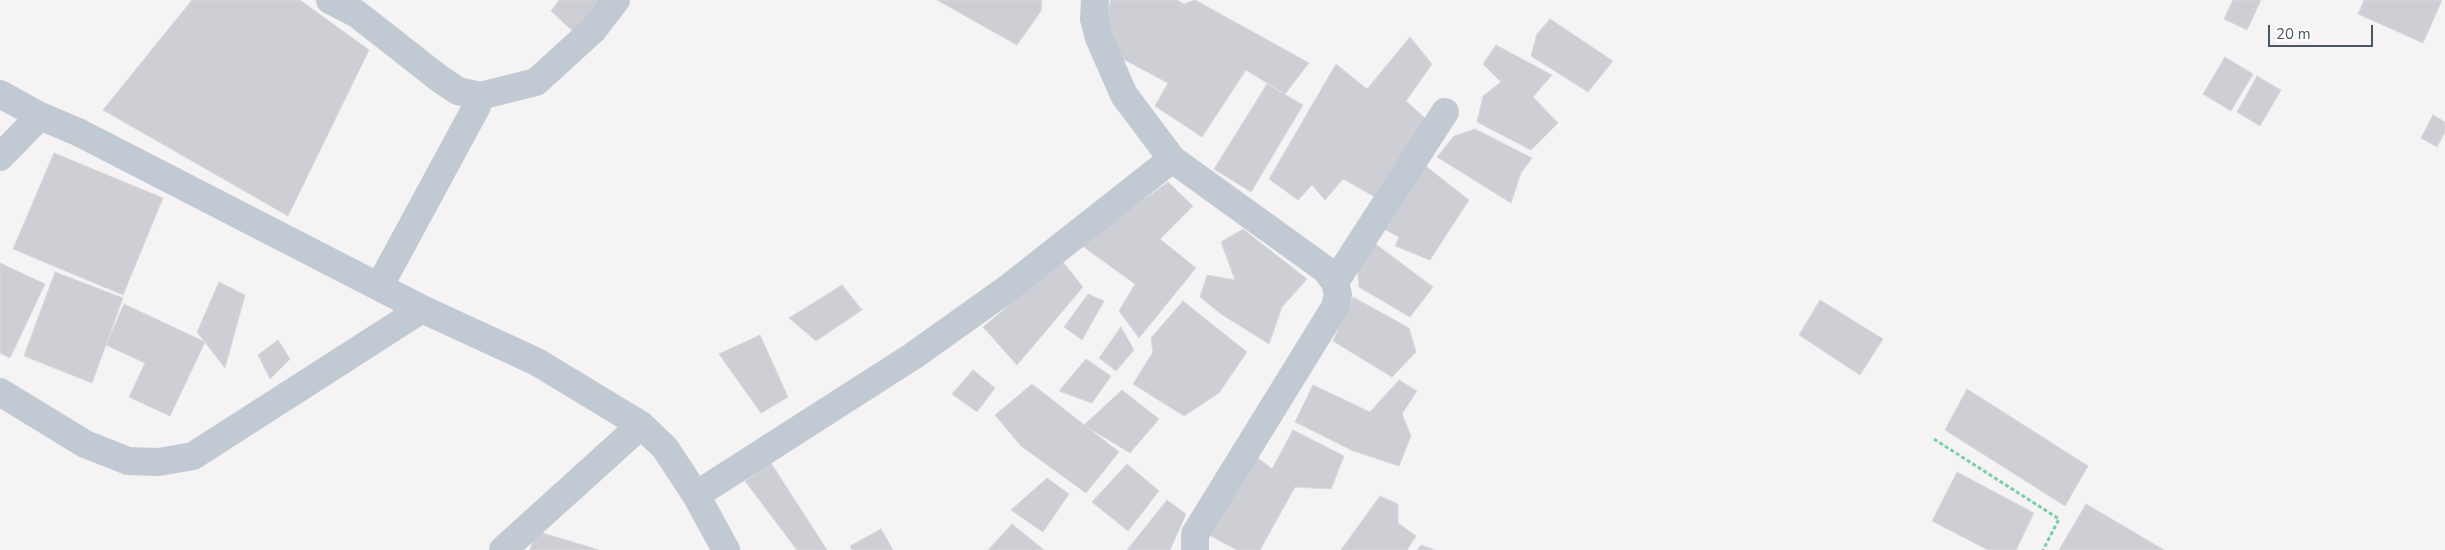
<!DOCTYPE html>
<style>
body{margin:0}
#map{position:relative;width:2445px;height:550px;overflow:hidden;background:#f5f3f3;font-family:"Nunito Sans",sans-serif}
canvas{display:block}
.scale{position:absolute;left:2268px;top:25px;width:105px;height:22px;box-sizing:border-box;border:2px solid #4a5661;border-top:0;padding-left:6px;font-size:15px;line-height:18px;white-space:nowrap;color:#4a5661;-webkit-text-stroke:4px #fff;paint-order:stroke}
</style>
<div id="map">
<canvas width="2445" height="550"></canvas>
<div class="scale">20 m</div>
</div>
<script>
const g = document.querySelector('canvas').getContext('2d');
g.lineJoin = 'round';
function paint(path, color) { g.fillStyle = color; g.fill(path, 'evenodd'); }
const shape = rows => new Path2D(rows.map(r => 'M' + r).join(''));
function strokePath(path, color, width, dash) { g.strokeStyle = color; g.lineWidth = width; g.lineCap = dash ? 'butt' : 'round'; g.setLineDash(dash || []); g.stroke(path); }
const building = shape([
 [192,0,300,0,369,50,288,216,103,110,192,0],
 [559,0,601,0,578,36,551,11,559,0],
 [937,0,1042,0,1041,11,1017,45,937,0],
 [1111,0,1177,0,1184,4,1195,0,1309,63,1285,94,1246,70,1202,137,1155,106,1168,83,1121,58,1104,26,1111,0],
 [2233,0,2261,0,2247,30,2224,19,2233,0],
 [2364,0,2442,0,2423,43,2358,14,2364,0],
 [1550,19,1613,61,1588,92,1531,56,1537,34,1550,19],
 [1410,37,1432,64,1406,101,1428,121,1377,198,1343,179,1325,200,1312,185,1298,200,1269,179,1336,64,1367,89,1410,37],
 [1496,45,1552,75,1533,97,1558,123,1531,150,1477,122,1483,96,1501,82,1483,64,1496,45],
 [2225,57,2253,74,2231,111,2203,94,2225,57],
 [2257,76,2281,90,2260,126,2237,112,2257,76],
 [1267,84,1303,105,1251,192,1214,169,1267,84],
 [2433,115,2445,122,2445,132,2437,147,2421,138,2433,115],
 [1475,129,1532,158,1521,173,1511,203,1437,157,1454,136,1475,129],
 [54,153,163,198,123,295,13,249,54,153],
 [1423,164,1469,200,1430,260,1395,246,1399,237,1380,227,1423,164],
 [1168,182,1193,206,1160,239,1196,268,1139,338,1119,311,1135,284,1081,245,1168,182],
 [1243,229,1307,279,1282,307,1269,344,1221,314,1200,297,1207,275,1235,280,1221,242,1243,229],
 [1373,242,1433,287,1410,317,1359,287,1357,262,1373,242],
 [1062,261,1083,287,1017,365,983,327,1062,261],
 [0,263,45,284,10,358,0,353,0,263],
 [55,272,123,298,92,383,24,356,55,272],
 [219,282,245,295,225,368,197,332,219,282],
 [842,285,862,310,816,341,789,318,842,285],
 [1088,294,1104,301,1082,340,1064,327,1088,294],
 [1353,297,1409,328,1416,352,1392,377,1333,341,1353,297],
 [1820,300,1883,339,1860,375,1799,335,1820,300],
 [1183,301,1247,352,1219,393,1184,416,1133,384,1153,352,1151,338,1183,301],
 [124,304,205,342,170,416,129,397,145,363,106,345,124,304],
 [1121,327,1134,350,1116,371,1099,358,1121,327],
 [760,335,788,397,761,413,719,354,760,335],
 [278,340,290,359,270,379,258,355,278,340],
 [1086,359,1111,376,1092,403,1059,391,1086,359],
 [973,370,995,388,977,412,952,394,973,370],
 [1399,380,1417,391,1402,414,1411,436,1399,466,1351,450,1295,422,1313,385,1370,412,1399,380],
 [1032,384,1119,452,1086,493,1021,446,995,415,1032,384],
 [1967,389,2088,466,2065,506,1945,430,1967,389],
 [1122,390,1159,419,1130,453,1084,425,1122,390],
 [1293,430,1344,456,1331,489,1295,487,1260,550,1237,550,1209,535,1257,457,1272,469,1293,430],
 [771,463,827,550,797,550,745,481,771,463],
 [1127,464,1159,491,1128,531,1092,502,1127,464],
 [1957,472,2034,513,2016,550,1988,550,1932,521,1957,472],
 [1047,478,1069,494,1043,532,1011,510,1047,478],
 [1380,496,1398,504,1398,523,1416,536,1407,550,1341,550,1380,496],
 [1167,500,1186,514,1170,550,1127,550,1167,500],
 [2086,504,2164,550,2059,550,2086,504],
 [1012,524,1044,550,988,550,1012,524],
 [881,529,893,550,852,550,850,546,881,529],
 [536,531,599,550,530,550,536,531],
 [1421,545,1435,550,1417,550,1421,545]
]);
paint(building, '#cdcfd5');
strokePath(building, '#d7d9de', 1);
strokePath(shape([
 [1934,439,2059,519,2043,550]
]), '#7ad0a6', 3, [4, 2.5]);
strokePath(shape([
 [330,0,357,14,440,79,458,91,480,96,536,82,593,30,616,0],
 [1095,0,1094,19,1099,38,1124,95,1172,159,1326,270,1335,282,1338,295,1335,307,1195,534,1195,550],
 [0,94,40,116,78,132,422,309,537,362,641,425,665,448,696,495,726,550],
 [0,157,40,116],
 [1335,282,1445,112],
 [379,287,477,106,480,96],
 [0,392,85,444,128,461,159,462,193,456,422,309],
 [696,495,913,356,1007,289,1172,159],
 [503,550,641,425]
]), '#c1cad2', 28);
</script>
